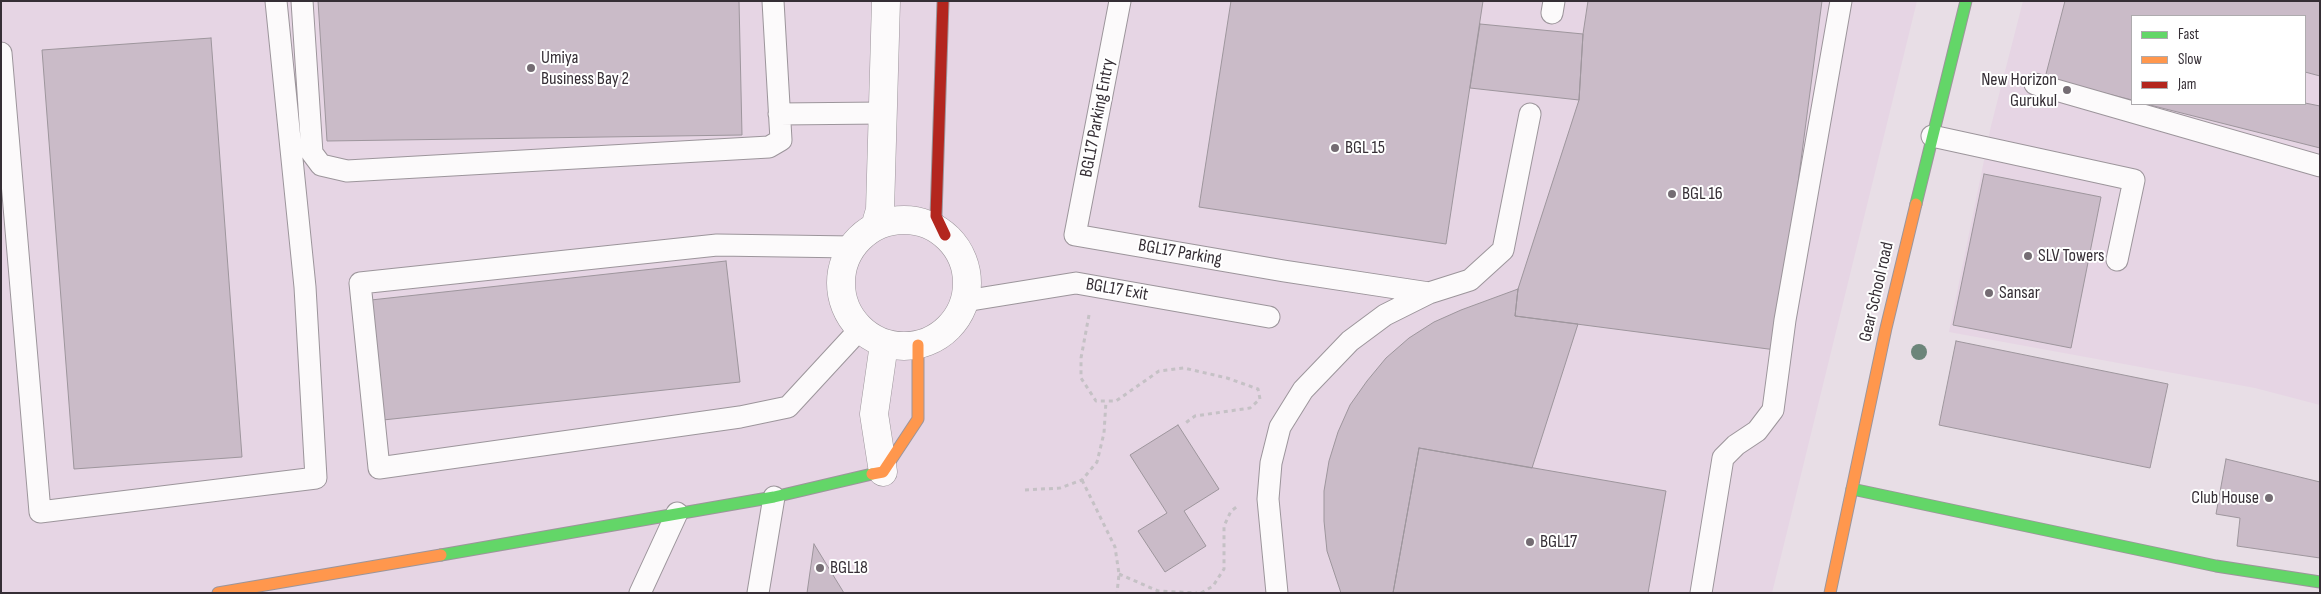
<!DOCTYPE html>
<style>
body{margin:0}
#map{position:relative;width:2321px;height:594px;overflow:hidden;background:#e8dee6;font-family:"Sofia Sans Condensed",sans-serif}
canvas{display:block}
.frame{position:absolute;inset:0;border:2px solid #352e35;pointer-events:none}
.legend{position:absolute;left:2131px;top:15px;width:175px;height:90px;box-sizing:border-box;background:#fff;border:1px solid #aeabae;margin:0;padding:6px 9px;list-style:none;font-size:15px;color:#352e35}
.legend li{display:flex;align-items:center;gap:10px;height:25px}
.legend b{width:25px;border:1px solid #aeabae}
</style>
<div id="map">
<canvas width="2321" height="594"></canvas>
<div class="frame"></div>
<ul class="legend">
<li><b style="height:6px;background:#63d668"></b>Fast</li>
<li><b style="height:6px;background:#ff974d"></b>Slow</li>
<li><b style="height:6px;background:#b3261e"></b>Jam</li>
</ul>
</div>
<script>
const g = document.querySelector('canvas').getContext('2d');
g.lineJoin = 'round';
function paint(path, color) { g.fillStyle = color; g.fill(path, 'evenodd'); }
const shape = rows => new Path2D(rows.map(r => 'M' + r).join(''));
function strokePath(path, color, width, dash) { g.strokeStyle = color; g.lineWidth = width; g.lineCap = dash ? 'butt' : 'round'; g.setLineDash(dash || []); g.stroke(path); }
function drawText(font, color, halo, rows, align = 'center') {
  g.font = font + ' "Sofia Sans Condensed",sans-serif'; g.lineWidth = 4; g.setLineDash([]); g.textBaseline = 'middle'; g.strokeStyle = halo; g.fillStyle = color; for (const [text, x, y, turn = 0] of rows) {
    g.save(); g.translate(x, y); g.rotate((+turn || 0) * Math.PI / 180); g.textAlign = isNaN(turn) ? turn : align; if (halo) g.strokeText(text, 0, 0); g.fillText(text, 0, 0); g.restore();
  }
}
paint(shape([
 [1,1,1917,1,1772,593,1,593],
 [2023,1,2320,1,2320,405,2255,388,1949,332,1991,126],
 [2132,16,2305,16,2305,104,2132,104]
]), '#e6d5e4');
const building = shape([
 [318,1,739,1,742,135,327,141,318,1],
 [1231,1,1483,1,1446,244,1199,207,1231,1],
 [1588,1,1822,1,1776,350,1515,316,1518,289,1579,100,1583,34,1588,1],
 [2065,1,2320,1,2320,76,2305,72,2305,16,2132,16,2132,100,2045,78,2065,1],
 [1480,24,1583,34,1579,100,1470,88,1480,24],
 [211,38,242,457,74,469,42,50,211,38],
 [2305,103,2320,106,2320,148,2146,104,2305,103],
 [1984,174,2101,197,2071,348,1953,325,1984,174],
 [726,261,740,382,383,420,371,300,726,261],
 [1518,289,1515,316,1578,324,1532,468,1419,448,1393,593,1341,593,1327,551,1324,521,1324,491,1329,461,1338,432,1350,405,1367,381,1386,358,1409,338,1434,322,1461,310,1518,289],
 [1956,341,2168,384,2150,468,1939,425,1956,341],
 [1178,425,1219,489,1184,511,1206,546,1165,572,1138,531,1167,513,1130,455,1178,425],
 [1419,448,1666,491,1648,593,1393,593,1419,448],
 [2226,459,2320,482,2320,558,2237,546,2240,518,2216,514,2226,459],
 [814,544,844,593,807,593,814,544]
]);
paint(building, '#cabbc8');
strokePath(building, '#9e969d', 1);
const lane = shape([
 [302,1,312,153,321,165,347,171,769,147,781,140,773,1],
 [1120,1,1075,235,1284,271,1429,293,1385,315,1350,341,1303,390,1280,427,1271,463,1268,499,1277,593],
 [1552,13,1554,1],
 [1,53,40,512,316,478,305,287,276,1],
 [2035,84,2320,166],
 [779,114,883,113],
 [1932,136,2134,180,2117,260],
 [852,247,717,245,360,283,379,468,740,417,788,407,860,329],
 [1429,293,1470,280,1503,250,1530,114],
 [965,301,1076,283,1269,317],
 [640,593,677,513],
 [758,593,774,497],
 [1701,593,1723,458,1736,445,1757,431,1773,410,1785,320,1841,1]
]);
const street = shape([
 '841 283a63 63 0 1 1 126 0a63 63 0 1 1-126 0Z',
 [875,227,880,210,886,1],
 [883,472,874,414,884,344]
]);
const fast = shape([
 [1916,204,1966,1],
 [1852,489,2216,566,2320,582],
 [441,555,774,497,872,474]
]);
const slow = shape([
 [872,474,883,472,918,419,918,345],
 [218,593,441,555],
 [1830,593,1886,328,1916,204]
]);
const jam = shape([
 [943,1,936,216,945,235]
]);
strokePath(lane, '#9c959b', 23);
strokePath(street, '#9c959b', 29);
strokePath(fast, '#9c959b', 13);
strokePath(slow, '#9c959b', 13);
strokePath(jam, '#9c959b', 13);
strokePath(shape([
 [1089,315,1081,358,1081,378,1096,401,1116,401,1159,371,1184,368,1227,378,1258,389,1260,399,1250,408,1195,416,1184,424],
 [1082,480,1115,547,1119,574,1117,593],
 [1025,490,1060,488,1082,480,1097,462,1104,433,1106,401],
 [1119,574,1158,591,1197,593],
 [1201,593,1213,586,1224,569,1224,526,1231,511,1238,506]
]), '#c5c1c5', 3, [4, 4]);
strokePath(lane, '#fcfafb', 21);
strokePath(street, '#fcfafb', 28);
strokePath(fast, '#63d668', 11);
strokePath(slow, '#ff974d', 11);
strokePath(jam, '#b3261e', 11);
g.fillStyle = '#6c857a';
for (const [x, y] of [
 [1919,352]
]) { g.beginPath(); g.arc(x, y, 8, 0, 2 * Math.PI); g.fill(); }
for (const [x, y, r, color] of [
 [531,68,5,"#746c73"],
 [2067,90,5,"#746c73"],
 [1335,148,5,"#746c73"],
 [1672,194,5,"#746c73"],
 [2028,256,5,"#746c73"],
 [1989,293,5,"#746c73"],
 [2269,498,5,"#746c73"],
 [1530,542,5,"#746c73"],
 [820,568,5,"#746c73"]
]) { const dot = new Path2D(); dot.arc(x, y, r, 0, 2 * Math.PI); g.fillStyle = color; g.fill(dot); strokePath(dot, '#fff', 2); }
drawText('18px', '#352e35', '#fff', [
 ["Umiya",541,58],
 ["Business Bay 2",541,79],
 ["New Horizon",2057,80,"right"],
 ["Gurukul",2057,101,"right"],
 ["BGL 15",1345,148],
 ["BGL 16",1682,194],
 ["SLV Towers",2038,256],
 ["Sansar",1999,293],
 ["Club House",2259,498,"right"],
 ["BGL17",1540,542],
 ["BGL18",830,568]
], 'left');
drawText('18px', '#352e35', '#fff', [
 ["BGL17 Parking Entry",1098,118,-79],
 ["BGL17 Parking",1180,253,10],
 ["BGL17 Exit",1117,290,10],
 ["Gear School road",1877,292,-77]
]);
</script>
